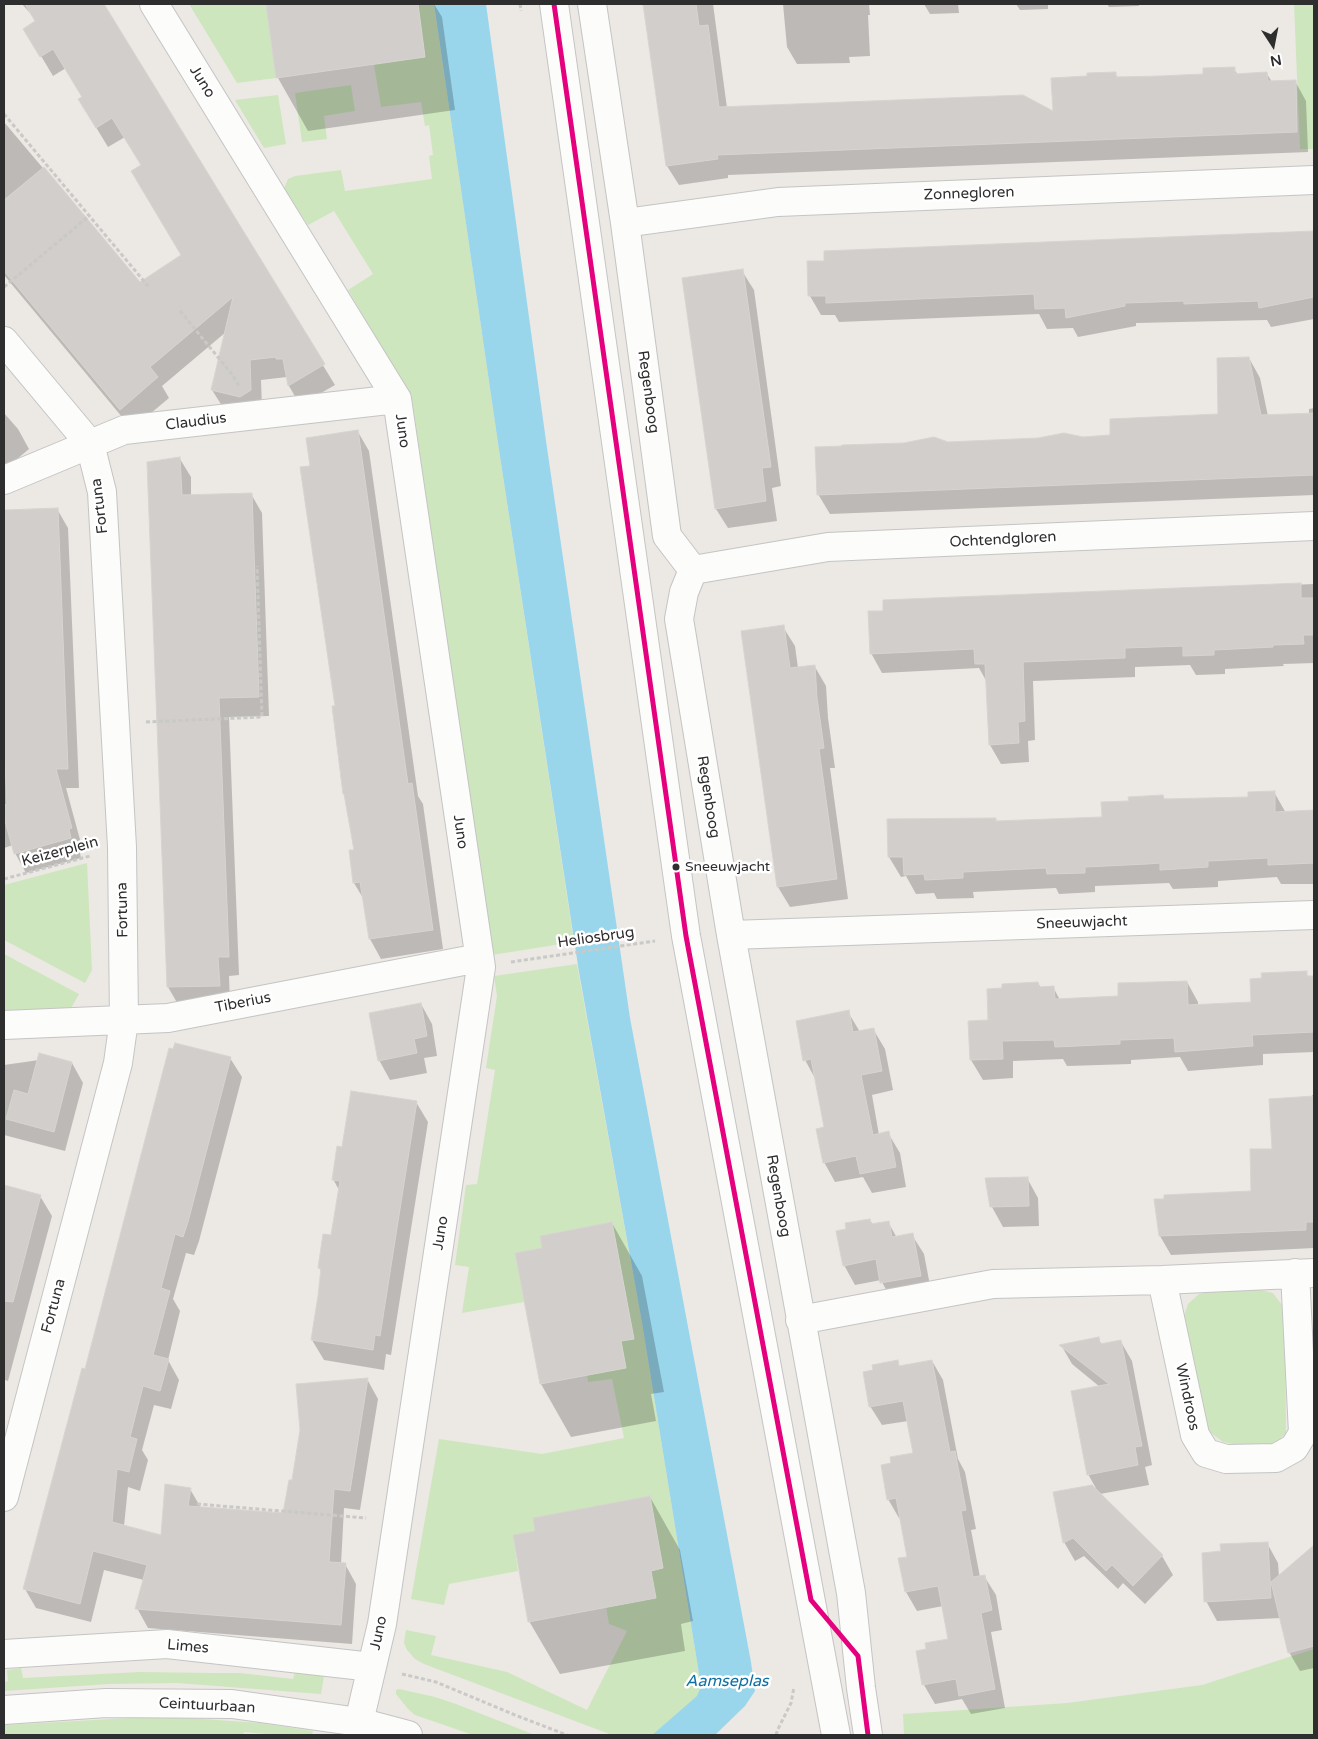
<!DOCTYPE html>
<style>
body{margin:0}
#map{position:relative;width:1318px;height:1739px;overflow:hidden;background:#ece8e4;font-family:"Varela Round",sans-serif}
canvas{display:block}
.frame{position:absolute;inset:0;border:5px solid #2e2e2e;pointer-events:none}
.north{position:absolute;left:1248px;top:20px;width:50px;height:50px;-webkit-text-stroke:4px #fff;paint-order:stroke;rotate:169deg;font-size:14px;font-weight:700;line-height:20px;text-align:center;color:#2e2e2e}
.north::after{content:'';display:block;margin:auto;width:18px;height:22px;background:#2e2e2e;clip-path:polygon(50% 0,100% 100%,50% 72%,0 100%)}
</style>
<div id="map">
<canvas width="1318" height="1739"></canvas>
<div class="frame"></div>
<div class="north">N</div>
</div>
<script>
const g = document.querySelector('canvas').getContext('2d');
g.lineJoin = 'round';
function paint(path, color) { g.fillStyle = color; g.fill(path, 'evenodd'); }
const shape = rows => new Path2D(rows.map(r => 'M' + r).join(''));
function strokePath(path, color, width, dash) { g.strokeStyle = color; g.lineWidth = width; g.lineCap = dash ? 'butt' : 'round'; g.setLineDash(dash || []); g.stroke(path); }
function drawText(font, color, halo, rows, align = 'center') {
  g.font = font + ' "Varela Round",sans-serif'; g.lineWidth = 5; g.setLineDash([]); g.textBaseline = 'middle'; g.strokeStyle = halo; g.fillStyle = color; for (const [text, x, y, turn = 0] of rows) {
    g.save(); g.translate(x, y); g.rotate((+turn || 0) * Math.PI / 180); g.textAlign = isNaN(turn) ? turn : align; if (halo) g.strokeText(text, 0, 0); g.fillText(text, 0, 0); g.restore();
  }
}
paint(shape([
 [189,4,266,4,276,78,237,83],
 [418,4,434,4,499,450,574,942,492,955,412,398,348,290,373,274,334,211,308,225,284,188,288,179,295,176,341,170,345,191,432,179,429,156,433,155,429,125,425,126,421,102,381,107,374,65,425,57],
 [1294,4,1314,4,1314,149,1300,149],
 [351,85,355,111,324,116,327,139,302,142,295,93],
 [278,95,286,144,264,148,235,100],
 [87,863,92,970,85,983,4,940,4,885],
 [4,954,79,994,70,1010,4,1011],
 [577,964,642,1323,701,1686,698,1696,652,1735,612,1735,424,1664,415,1659,407,1650,404,1643,406,1630,436,1636,431,1655,507,1672,587,1710,627,1631,609,1624,606,1607,651,1571,663,1568,650,1496,587,1508,535,1531,513,1535,518,1571,449,1584,444,1605,411,1599,439,1439,542,1454,624,1438,612,1379,588,1382,587,1375,626,1367,621,1341,634,1339,612,1222,540,1236,542,1248,515,1253,524,1302,462,1313,469,1267,455,1265,466,1185,477,1184,495,1070,486,1068,497,996,494,976],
 [1257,1289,1273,1293,1285,1309,1286,1433,1278,1441,1262,1447,1244,1446,1223,1442,1211,1433,1204,1420,1183,1319,1188,1304,1199,1294,1213,1291],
 [1314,1649,1314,1735,904,1735,903,1714,1067,1703,1202,1685],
 [21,1668,23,1678,140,1672,214,1673,240,1673,293,1679,295,1671,324,1676,321,1694,177,1683,109,1684,4,1691,4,1682,8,1681,7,1670],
 [399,1689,435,1697,456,1704,535,1735,473,1735,415,1715,408,1709,396,1694,396,1690],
 [147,1717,174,1717,260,1723,313,1731,312,1735,278,1735,244,1732,243,1735,4,1735,4,1725]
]), '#cee6be');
paint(shape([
 [434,4,486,4,546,441,630,1018,751,1662,755,1691,745,1706,715,1735,652,1735,697,1696,701,1686,642,1323,579,972,499,450]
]), '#99d6ec');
paint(shape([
 [22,4,102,4,335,385,300,405,289,386,287,377,261,380,262,410,224,409,212,390,226,332,162,386,169,398,132,429,4,275,4,122,140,283,183,256,143,166,125,137,108,147,91,119,83,97,66,68,53,76,25,29,37,21],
 [267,4,434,4,442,17,455,110,308,131,278,78],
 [644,4,713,4,727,108,1054,113,1088,78,1115,73,1118,78,1204,75,1234,69,1238,75,1267,74,1272,82,1295,81,1306,101,1308,152,728,175,728,178,679,185,667,166],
 [783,4,869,4,870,15,868,15,870,56,849,57,850,63,797,64,787,47],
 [924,4,958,4,959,13,930,14],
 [1016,4,1048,4,1048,9,1020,10],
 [1107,4,1139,4,1139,6,1109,7],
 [1314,232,1314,319,1271,327,1267,320,1136,323,1136,326,1078,337,1073,328,1047,329,1039,314,839,322,835,315,821,315,810,296,826,262,826,252],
 [742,271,754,290,781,486,772,488,777,521,728,528,716,509],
 [1249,358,1260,378,1268,416,1309,414,1309,409,1314,408,1314,495,830,514,818,494,948,443,1111,436,1220,415],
 [4,413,18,429,29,449,4,470],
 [358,432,369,451,418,796,423,804,443,949,381,959,370,939,363,898,354,883,355,851,346,798,344,794,333,707,336,707],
 [180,459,191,477,191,496,251,494,262,513,269,716,229,717,239,975,229,976,230,1004,179,1006,168,987,148,463],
 [57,509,68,528,79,788,66,788,82,847,79,848,81,858,26,873,15,853,13,845,4,848,4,728,5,728,4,511],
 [1314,584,1314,663,1283,664,1284,666,1225,669,1225,674,1196,675,1190,665,1135,667,1135,677,1033,681,1035,740,1028,741,1029,762,1001,764,990,745,988,684,979,668,882,673,871,653,884,612,884,602],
 [783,627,795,646,798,668,815,667,826,686,828,718,835,768,830,768,848,899,790,907,778,887,742,633],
 [1274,792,1286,813,1314,812,1314,884,1281,884,1277,877,1218,881,1218,887,1173,889,1169,883,1095,886,1095,892,1059,894,1056,888,973,892,974,898,937,899,934,893,916,894,906,876,901,877,889,857,995,820,997,823,1103,818,1130,802,1163,796,1165,800,1249,798],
 [1306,973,1309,978,1314,977,1314,1052,1263,1054,1263,1065,1188,1071,1180,1057,1131,1060,1131,1064,1067,1066,1063,1059,1013,1061,1013,1078,983,1080,971,1060,970,1023,990,1022,1038,983,1041,988,1053,987,1060,1000,1119,997,1187,982,1198,1002,1198,1006,1252,1003],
 [421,1004,432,1024,437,1056,424,1058,427,1073,390,1080,379,1060],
 [848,1012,860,1032,873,1029,885,1049,893,1090,872,1095,879,1135,888,1133,900,1153,906,1187,872,1193,863,1177,835,1182,824,1162,825,1128,816,1080,805,1060],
 [230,1058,242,1077,199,1241,194,1255,186,1253,173,1299,180,1311,168,1360,179,1380,171,1409,154,1405,142,1450,148,1460,140,1491,128,1487,124,1526,162,1536,190,1489,201,1508,284,1515,293,1481,367,1379,378,1399,360,1510,344,1508,341,1564,345,1564,356,1584,352,1644,148,1628,137,1608,144,1580,104,1570,91,1622,36,1608,25,1589,86,1371],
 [39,1060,72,1063,83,1083,65,1151,4,1135,4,1065],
 [1312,1095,1314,1095,1314,1248,1171,1255,1160,1236,1252,1193,1273,1150,1312,1098],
 [416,1102,428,1122,391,1355,386,1354,384,1370,324,1360,312,1340,322,1272,319,1268,332,1237,339,1190,333,1179,343,1148],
 [1027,1178,1038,1198,1039,1226,1003,1227,992,1207,986,1180],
 [4,1186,40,1196,52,1216,8,1381,5,1380,4,1384],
 [870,1220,873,1225,888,1222,897,1238,912,1235,924,1254,932,1296,893,1303,881,1280,855,1285,844,1265,848,1230],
 [612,1223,642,1276,664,1392,651,1394,656,1421,571,1437,541,1384,544,1249],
 [1098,1338,1102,1345,1121,1342,1132,1361,1152,1465,1145,1467,1149,1485,1100,1494,1162,1556,1173,1575,1145,1604,1123,1583,1118,1589,1084,1556,1075,1561,1064,1542,1098,1492,1088,1474,1100,1387,1072,1364,1061,1345],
 [932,1361,943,1380,958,1459,965,1472,976,1529,971,1530,980,1577,984,1576,996,1595,1002,1630,991,1632,1005,1708,971,1714,962,1699,935,1704,924,1685,917,1652,928,1650,950,1640,943,1606,917,1611,906,1592,900,1559,908,1558,901,1518,899,1518,888,1499,914,1454,908,1421,882,1425,870,1406,897,1362,900,1367],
 [650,1497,680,1550,693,1621,681,1624,685,1651,560,1674,529,1621,537,1532],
 [1267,1543,1278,1563,1279,1577,1314,1547,1314,1668,1300,1671,1289,1652,1281,1618,1217,1621,1206,1601,1222,1552]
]), '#0003');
const building = shape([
 [25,4,104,4,325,364,288,386,283,359,276,359,276,357,250,360,251,390,240,397,211,390,233,297,150,367,158,377,120,410,4,271,4,200,44,167,140,282,181,255,131,171,141,165,112,118,96,128,78,99,82,97,53,49,40,57,23,29,35,21,25,4],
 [266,4,418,4,425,57,276,78,266,4],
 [643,4,696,4,699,26,708,25,719,107,1023,95,1053,111,1051,78,1087,76,1087,73,1116,72,1116,77,1161,76,1203,74,1203,68,1235,67,1235,74,1267,72,1268,81,1296,80,1297,132,717,155,718,159,666,166,643,4],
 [1314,231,1314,297,1259,308,1258,301,1184,304,1184,301,1125,303,1125,306,1066,318,1065,308,1035,309,1034,294,826,303,826,296,808,296,807,261,824,261,824,251,1314,231],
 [743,269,771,467,762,468,766,501,715,509,682,278,743,269],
 [1249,357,1261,415,1314,413,1314,475,817,495,815,447,842,446,842,445,904,443,934,437,948,442,1038,438,1064,433,1083,437,1110,435,1110,419,1218,414,1217,358,1249,357],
 [358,430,408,784,412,783,433,930,369,939,360,882,353,883,349,850,354,850,344,794,343,794,332,706,335,706,300,467,310,466,306,438,358,430],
 [180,457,182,495,252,493,259,697,219,698,229,957,218,957,220,986,167,987,147,462,180,457],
 [58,508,68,769,56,769,72,828,69,829,71,838,14,854,4,817,4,805,7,804,4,743,4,510,58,508],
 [1301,583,1301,598,1314,598,1314,635,1303,635,1304,644,1273,645,1273,647,1214,650,1214,655,1183,656,1183,646,1125,648,1125,658,1023,662,1025,721,1018,722,1019,743,989,745,985,664,975,664,974,649,870,654,868,611,883,611,883,600,1301,583],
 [784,625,790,668,815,665,817,698,824,748,819,749,837,879,777,887,741,631,784,625],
 [1275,791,1275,812,1314,810,1314,863,1268,865,1268,858,1208,861,1208,867,1160,870,1160,863,1147,864,1085,867,1085,873,1047,874,1046,868,963,872,963,878,925,880,924,874,904,875,903,857,888,857,887,819,996,818,996,821,1102,817,1101,802,1129,801,1128,797,1163,795,1164,799,1248,797,1248,792,1275,791],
 [1307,971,1307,976,1314,976,1314,1032,1252,1035,1253,1046,1175,1052,1174,1038,1120,1040,1120,1044,1055,1047,1054,1040,1002,1041,1003,1059,970,1060,968,1021,988,1020,987,989,1002,988,1002,984,1038,982,1039,987,1054,986,1055,999,1118,996,1118,983,1187,981,1188,1005,1251,1002,1250,979,1262,978,1261,973,1307,971],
 [421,1003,427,1036,414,1039,417,1053,378,1061,369,1013,421,1003],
 [849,1010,853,1032,874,1028,882,1071,861,1075,873,1135,889,1131,896,1167,860,1174,856,1156,823,1163,816,1129,824,1127,811,1059,803,1061,796,1021,849,1010],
 [175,1043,231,1057,188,1222,183,1237,175,1234,161,1288,170,1291,153,1355,169,1359,160,1391,143,1386,130,1437,137,1439,129,1472,117,1469,112,1522,161,1535,165,1484,191,1488,188,1506,283,1513,289,1480,292,1480,300,1430,296,1384,368,1378,350,1491,334,1489,329,1562,346,1563,341,1625,135,1609,147,1565,93,1551,80,1604,23,1589,82,1368,85,1369,169,1048,173,1049,175,1043],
 [39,1053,72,1062,54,1132,6,1119,14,1090,28,1094,39,1053],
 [351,1091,417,1101,380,1336,375,1335,373,1350,311,1340,318,1296,321,1268,318,1268,323,1234,331,1235,340,1181,332,1180,337,1146,342,1147,351,1091],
 [1314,1096,1314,1222,1306,1222,1306,1230,1159,1236,1154,1199,1164,1199,1164,1195,1251,1191,1250,1149,1272,1149,1269,1099,1314,1096],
 [1028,1177,1029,1206,990,1207,985,1178,1028,1177],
 [4,1185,41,1195,13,1302,4,1301,4,1185],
 [870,1219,871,1224,889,1221,892,1237,913,1233,921,1276,880,1283,876,1259,843,1266,836,1231,846,1229,845,1223,870,1219],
 [612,1222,634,1339,621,1341,626,1368,540,1384,515,1253,542,1248,540,1236,612,1222],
 [1099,1337,1100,1344,1121,1340,1142,1446,1135,1447,1138,1465,1087,1475,1071,1391,1109,1384,1059,1345,1099,1337],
 [898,1360,899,1366,932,1360,950,1452,955,1451,966,1510,961,1511,973,1577,985,1575,992,1610,981,1613,995,1689,959,1696,956,1679,922,1685,916,1651,926,1649,925,1643,948,1639,938,1586,905,1592,899,1563,898,1558,907,1557,896,1498,887,1500,881,1465,891,1463,890,1457,913,1453,903,1401,869,1407,863,1372,873,1370,872,1365,898,1360],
 [1092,1485,1163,1555,1133,1586,1112,1565,1106,1571,1073,1538,1063,1543,1053,1492,1092,1485],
 [650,1496,663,1568,651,1571,656,1598,528,1622,513,1535,535,1531,533,1518,650,1496],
 [1268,1542,1271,1598,1204,1602,1202,1553,1221,1551,1220,1544,1268,1542],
 [1314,1545,1314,1646,1288,1653,1271,1582,1314,1545]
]);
paint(building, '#d1cecb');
strokePath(building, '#d7d4d0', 1);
const minor = shape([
 [154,4,397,399,481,967,382,1624,359,1722],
 [554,4,686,936,836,1735],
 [592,4,625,223,667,536,693,570,684,592,679,619,731,935,851,1593,861,1688,868,1735],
 [625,223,778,202,1314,180],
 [4,341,90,444,102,492,122,847,124,1020,118,1063,4,1497],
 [4,480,124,430,397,399],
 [693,570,828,547,1314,526],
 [731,935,1314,915],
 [4,1025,168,1018,479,958],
 [1162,1280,1195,1435,1206,1453,1226,1459,1276,1458,1294,1448,1303,1433,1295,1273],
 [800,1320,993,1284,1162,1280,1314,1273],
 [4,1654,167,1644,372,1667],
 [4,1710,106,1703,232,1704,359,1722,408,1735]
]);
strokePath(minor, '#c5c4c5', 30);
strokePath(shape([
 [520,4,521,11],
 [4,114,148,286],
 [4,287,89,216],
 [180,311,231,373,240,387],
 [146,722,262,717,257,566],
 [4,879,90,856],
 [511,962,655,941],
 [197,1504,366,1518],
 [402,1674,436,1682,515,1715,567,1735],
 [776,1735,778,1729,791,1703,794,1687]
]), '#c9c9c8', 3, [4, 2.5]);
strokePath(minor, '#fcfcfb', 28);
strokePath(shape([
 [554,4,686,936,811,1600,858,1656,868,1735]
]), '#e5007d', 5);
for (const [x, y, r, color] of [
 [676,867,4.5,"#2e2e2e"]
]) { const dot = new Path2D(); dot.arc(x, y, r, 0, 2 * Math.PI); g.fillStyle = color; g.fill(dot); strokePath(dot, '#fff', 2); }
drawText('14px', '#2e2e2e', '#fff', [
 ["Sneeuwjacht",685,867]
], 'left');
drawText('15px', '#2e2e2e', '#fff', [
 ["Juno",202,82,58],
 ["Zonnegloren",969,194,-2],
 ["Regenboog",648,392,82],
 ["Claudius",196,422,-7],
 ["Juno",402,431,82],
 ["Fortuna",100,506,-97],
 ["Ochtendgloren",1003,540,-3],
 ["Regenboog",708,797,81],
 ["Juno",460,832,82],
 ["Keizerplein",60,852,-15],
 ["Fortuna",123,910,-91],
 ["Sneeuwjacht",1082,923,-2],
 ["Heliosbrug",596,938,-8],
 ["Tiberius",243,1003,-11],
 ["Regenboog",778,1196,80],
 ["Juno",441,1233,-81],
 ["Fortuna",54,1306,-75],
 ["Windroos",1187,1397,78],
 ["Juno",379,1633,-78],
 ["Limes",188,1647,5],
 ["Ceintuurbaan",207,1706,3]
]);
drawText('italic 16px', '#0d6fa3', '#fff', [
 ["Aamseplas",727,1682]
]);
</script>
